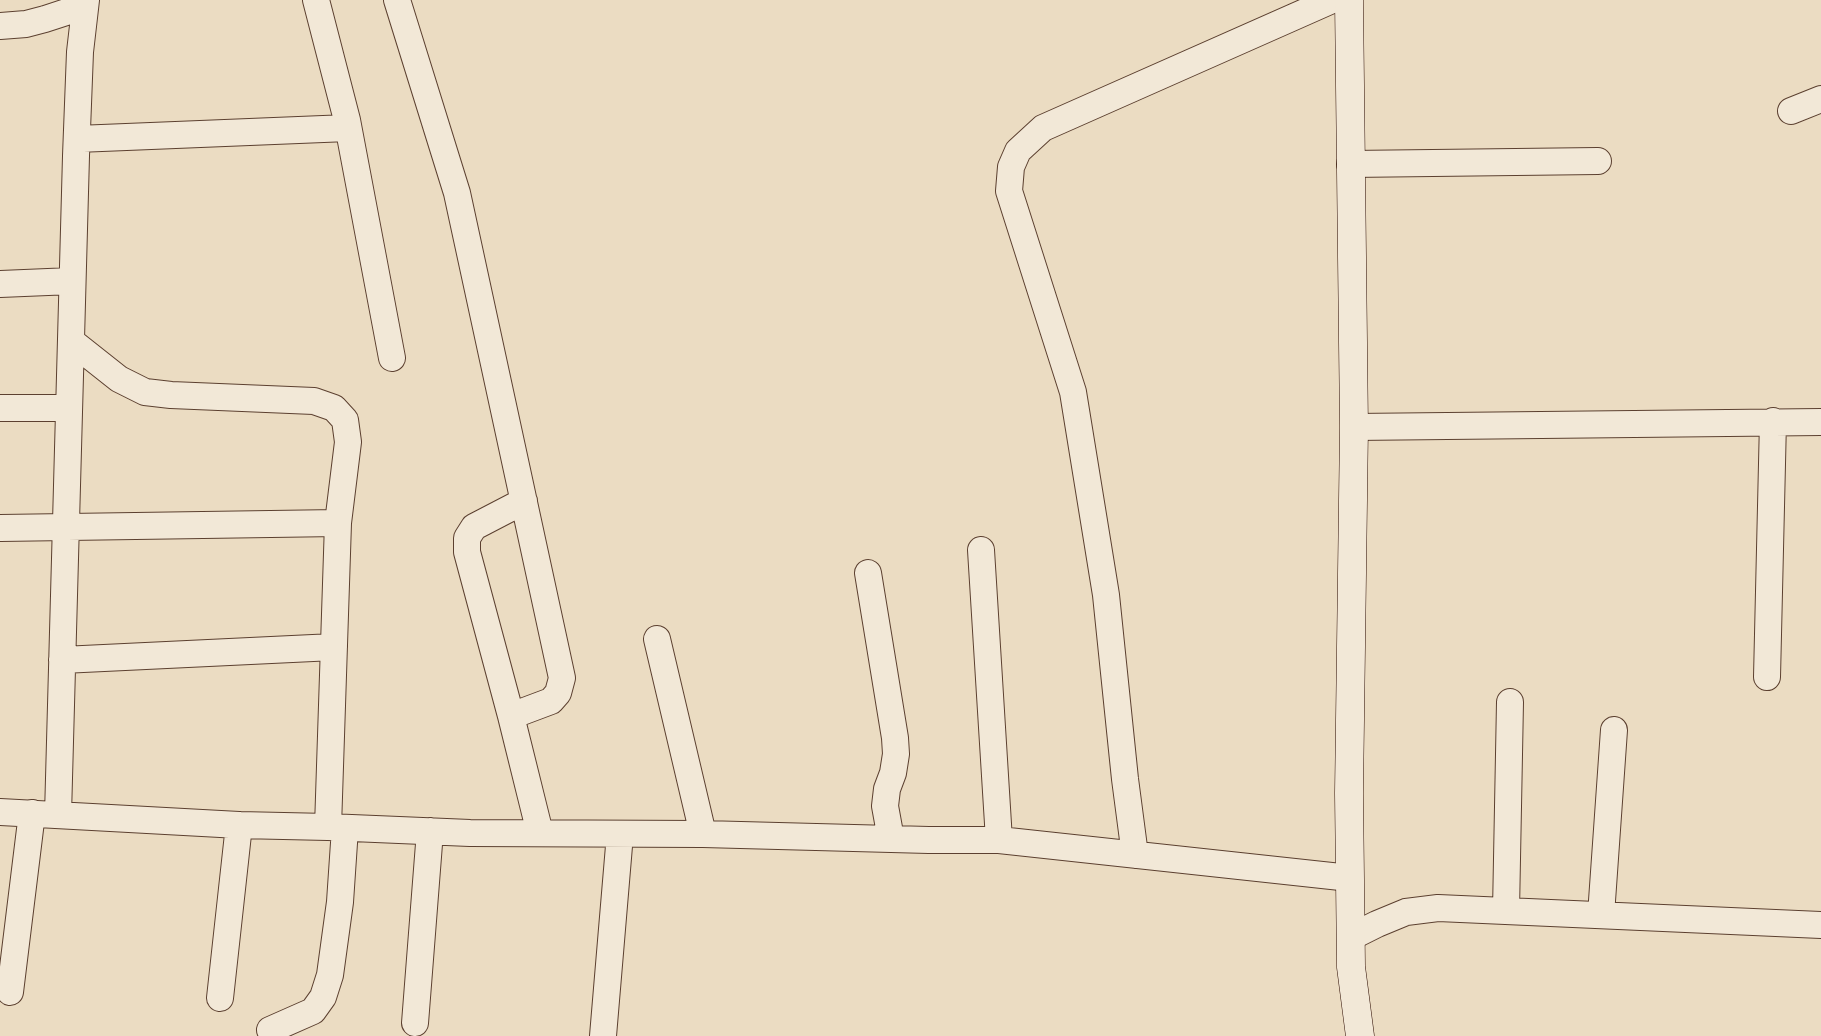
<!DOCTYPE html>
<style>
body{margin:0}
canvas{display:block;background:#ebdcc2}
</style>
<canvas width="1821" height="1036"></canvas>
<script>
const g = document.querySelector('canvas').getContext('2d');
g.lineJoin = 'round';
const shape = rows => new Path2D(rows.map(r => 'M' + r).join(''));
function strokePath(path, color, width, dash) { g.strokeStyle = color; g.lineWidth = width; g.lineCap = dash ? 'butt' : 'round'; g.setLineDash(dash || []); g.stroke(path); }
const street = shape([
 [316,0,347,120,392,358],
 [397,0,457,193,562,678,558,693,551,701,511,716],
 [0,26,26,24,45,19,85,6],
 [1791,111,1821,99],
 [77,139,348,128],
 [1350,164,1598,161],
 [0,284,72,281],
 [71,341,119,379,145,392,171,395,314,401,334,408,345,420,348,442,338,523,328,827],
 [0,408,69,408],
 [1354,427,1821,422],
 [524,501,474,527,467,538,467,552,511,716,540,833],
 [0,528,338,523],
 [981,550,999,840],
 [868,573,895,738,896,754,893,773,887,789,885,806,891,839],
 [657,639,703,834],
 [62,660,334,647],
 [1767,677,1773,421],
 [0,812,239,825,328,827,470,833,703,834,929,840,999,840,1350,878],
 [58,815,76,156,80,52,86,0],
 [1135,855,1125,779,1106,595,1073,392,1009,191,1011,167,1018,151,1043,128,1332,0],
 [1506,911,1510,702],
 [1601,915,1614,730],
 [1351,937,1377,924,1406,912,1438,908,1821,925],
 [10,992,32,813],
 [220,998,239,825],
 [415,1023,430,831],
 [270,1030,313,1011,323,997,330,975,340,902,345,828],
 [603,1036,620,834]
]);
const secondary = shape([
 [1349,0,1354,427,1349,793,1351,967,1360,1036]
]);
strokePath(street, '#5c4030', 28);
strokePath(secondary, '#2d0c00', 29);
strokePath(street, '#f2e8d7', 26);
strokePath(secondary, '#f2e8d7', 28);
</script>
